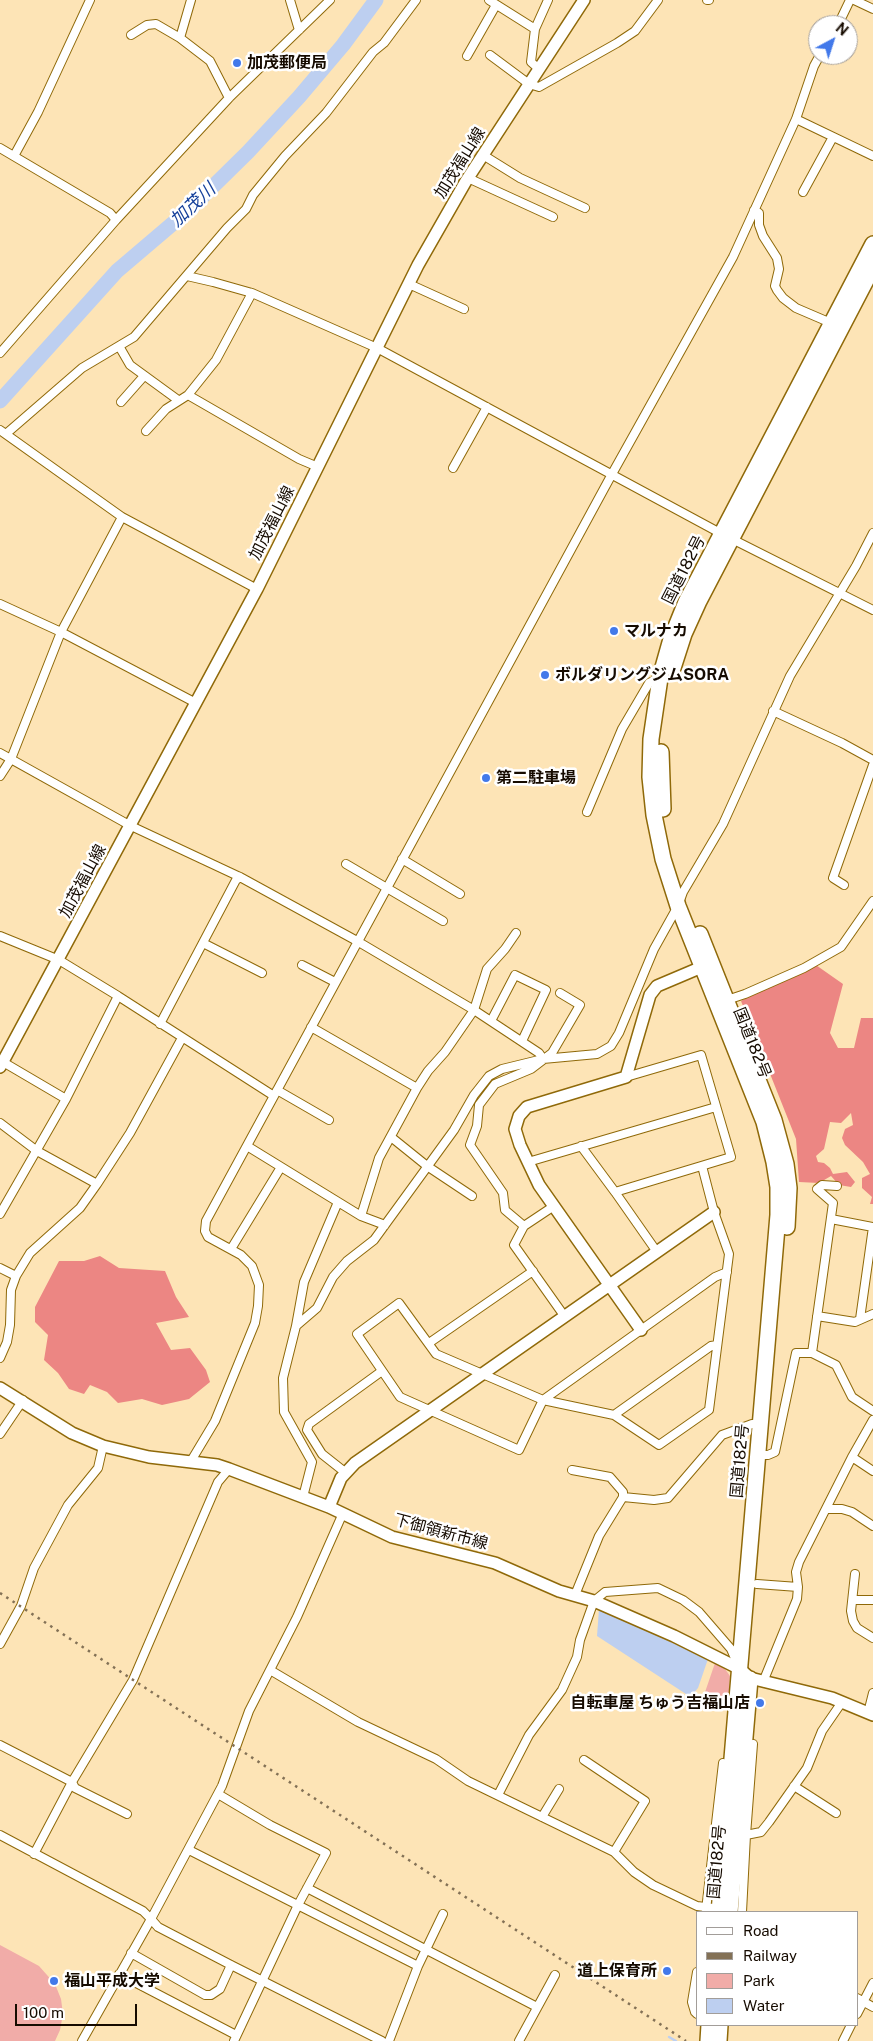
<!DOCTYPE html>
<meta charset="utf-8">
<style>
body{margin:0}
#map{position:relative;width:873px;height:2041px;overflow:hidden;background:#fde4b6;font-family:"Public Sans",sans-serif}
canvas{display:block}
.legend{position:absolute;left:696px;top:1911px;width:162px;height:115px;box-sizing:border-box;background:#fff;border:1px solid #a29d99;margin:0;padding:6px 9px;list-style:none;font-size:15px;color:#160b00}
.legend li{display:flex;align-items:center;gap:10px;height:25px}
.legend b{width:25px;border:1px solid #a29d99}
.north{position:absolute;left:808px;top:15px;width:50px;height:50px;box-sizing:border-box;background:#fff;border:1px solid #a29d99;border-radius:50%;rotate:40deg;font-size:14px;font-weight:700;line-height:20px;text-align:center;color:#160b00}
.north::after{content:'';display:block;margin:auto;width:18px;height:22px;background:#4279ea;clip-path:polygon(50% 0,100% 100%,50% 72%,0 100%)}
.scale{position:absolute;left:15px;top:2004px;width:122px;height:22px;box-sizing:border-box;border:2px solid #160b00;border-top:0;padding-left:6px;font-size:15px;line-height:18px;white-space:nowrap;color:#160b00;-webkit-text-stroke:4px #fff;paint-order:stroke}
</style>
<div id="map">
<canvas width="873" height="2041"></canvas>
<ul class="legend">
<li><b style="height:6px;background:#fff"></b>Road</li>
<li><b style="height:6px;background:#837156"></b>Railway</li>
<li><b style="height:14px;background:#f1aca8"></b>Park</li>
<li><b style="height:14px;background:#bdcff0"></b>Water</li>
</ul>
<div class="north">N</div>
<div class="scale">100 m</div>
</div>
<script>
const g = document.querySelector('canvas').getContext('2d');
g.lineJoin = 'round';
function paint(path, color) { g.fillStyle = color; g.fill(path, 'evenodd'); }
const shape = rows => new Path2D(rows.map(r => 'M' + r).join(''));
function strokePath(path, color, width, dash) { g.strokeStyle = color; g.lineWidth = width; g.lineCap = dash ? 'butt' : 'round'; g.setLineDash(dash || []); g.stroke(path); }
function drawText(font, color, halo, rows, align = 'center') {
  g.font = font + ' "Public Sans","Noto Sans JP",sans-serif'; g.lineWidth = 5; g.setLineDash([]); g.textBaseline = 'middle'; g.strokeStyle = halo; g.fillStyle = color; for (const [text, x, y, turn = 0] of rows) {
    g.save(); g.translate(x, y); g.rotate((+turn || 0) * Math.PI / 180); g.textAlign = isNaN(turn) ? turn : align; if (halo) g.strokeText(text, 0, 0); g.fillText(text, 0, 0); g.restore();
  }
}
paint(shape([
 [715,1663,725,1669,730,1676,728,1706,703,1698],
 [0,1945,39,1966,55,1984,61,1999,63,2014,60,2030,55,2041,0,2041]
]), '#f1aca8');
paint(shape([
 [813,963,843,984,830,1033,838,1048,854,1048,861,1018,873,1018,873,1204,870,1204,872,1197,862,1188,862,1178,870,1174,863,1162,845,1145,842,1138,845,1129,853,1125,851,1113,841,1123,830,1122,824,1149,816,1156,818,1162,824,1163,830,1168,833,1174,847,1172,855,1182,851,1187,839,1185,831,1176,819,1183,799,1182,796,1139,741,1001],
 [100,1256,119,1268,165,1271,176,1297,189,1317,156,1323,171,1350,190,1348,206,1370,210,1382,189,1399,162,1405,142,1399,118,1403,107,1392,90,1385,84,1394,69,1389,58,1373,44,1360,48,1335,35,1322,35,1307,59,1261,84,1261]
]), '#ec8683');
paint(shape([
 [599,1609,708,1659,698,1688,692,1695,686,1694,597,1636]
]), '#bdcff0');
strokePath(shape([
 [669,2037,676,2041]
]), '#bdcff0', 2.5);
strokePath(shape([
 [0,401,117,271,191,208,248,152,299,97,343,45,376,0]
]), '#bdcff0', 15);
const street = shape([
 [290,0,299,30],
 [489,0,535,29],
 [707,0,709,0],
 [854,0,873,9],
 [838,25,850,0],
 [131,35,147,25,156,24,180,38,210,61,229,98],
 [180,38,191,0],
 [490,55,529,84,539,87,617,43,635,31,658,0],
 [467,56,496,5],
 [539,69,531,62,535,29,548,0],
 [796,119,873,156],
 [0,148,110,213,116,220],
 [483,155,520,178,585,208],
 [14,156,38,112,90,0],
 [468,178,553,217],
 [803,192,833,137],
 [754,210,759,213,759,225,763,236,777,258,779,269,775,286,777,290,783,298,796,308,831,323],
 [187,276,213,282,252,293,377,348,722,534,873,610],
 [409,284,464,309],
 [119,346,130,365,178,400],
 [0,353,116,220,229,98,330,0],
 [188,395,299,459,318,467],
 [121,402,144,376],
 [0,430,122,517,257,589],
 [146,431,166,409,188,395,216,360,252,293],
 [7,433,82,368,134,337,227,228,246,209,253,195,285,156,326,113,373,52,384,43,416,0],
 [453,468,487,407],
 [0,604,61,632,196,703],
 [773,711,842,743,873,760],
 [0,753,131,826,240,877,357,941,474,1010,539,1053,543,1059],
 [0,776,11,759,61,632,122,517],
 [587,812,622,729,649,683,660,678],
 [402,859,460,894],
 [346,864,443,921],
 [844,885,833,878,873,765],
 [0,936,59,960,118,996,274,1096],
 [203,943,262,973],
 [302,965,335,982],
 [724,1001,745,994,804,968,841,947,873,901],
 [491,1021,515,975,546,990,522,1041],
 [160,1024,236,880,240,877],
 [311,1027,417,1088],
 [3,1062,66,1099],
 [277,1090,329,1120],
 [0,1123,37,1151,97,1184],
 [391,1137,427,1166,472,1196],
 [247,1146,361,1216,385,1225],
 [581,1146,615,1192,657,1252],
 [528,1162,716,1107],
 [702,1166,714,1212,729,1254,709,1410,659,1445,614,1415,543,1400,436,1354,399,1303,357,1334,400,1397,519,1450,543,1400,715,1277,727,1272],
 [615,1192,731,1157,701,1055,626,1077],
 [554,1206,524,1226,514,1245,565,1317],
 [0,1214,66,1099,118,996],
 [361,1216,379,1158,417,1088,428,1071,445,1052,474,1010,487,969,505,949,516,933],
 [831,1219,873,1227,860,1319],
 [524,1226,505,1210,503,1193,470,1145,477,1126,479,1105,495,1084,531,1069,552,1053,580,1005,560,993],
 [231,1249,281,1167],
 [0,1268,16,1276],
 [817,1316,855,1322,873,1314],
 [296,1326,304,1282,338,1202],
 [429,1343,533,1271],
 [812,1353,836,1365,852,1397,873,1411],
 [0,1358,7,1342,10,1325,11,1290,16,1276,30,1253,80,1208,97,1184,130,1133,182,1038],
 [614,1415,711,1346,717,1345],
 [0,1434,23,1400],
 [758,1455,768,1455,775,1452,796,1353,812,1353,833,1203,817,1189,822,1185,837,1186],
 [852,1457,873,1471],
 [191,1461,215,1421,255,1323,258,1306,259,1285,252,1266,241,1255,208,1237,205,1231,206,1221,612,474,733,257,796,119,814,66,820,55],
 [572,1470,610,1477,623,1492,623,1497,599,1536,575,1595],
 [346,1473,322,1454,307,1430,309,1424,382,1371],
 [303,1497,312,1462,284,1412,283,1378,296,1326,317,1308,333,1277,347,1261,374,1240,454,1130,474,1095,489,1076,502,1069,543,1059,597,1054,611,1046,619,1033,654,949,678,906,683,892,723,824,790,676,856,566,873,533],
 [623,1497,654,1500,668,1498,722,1435,752,1424,760,1424],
 [827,1509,842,1509,852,1512,873,1526],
 [343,1513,297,1617,249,1711,222,1786,151,1919,158,1927,231,1965,382,2041],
 [855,1574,851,1611,853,1621,857,1628,873,1638],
 [757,1584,798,1587],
 [853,1600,873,1600],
 [0,1644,21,1606,34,1568,68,1505,98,1468,103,1446],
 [270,1670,358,1722,436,1759,468,1781,614,1852,634,1872,653,1885,697,1906,713,1908],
 [763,1682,797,1599,798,1587,796,1572,799,1562,852,1457,873,1420],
 [868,1713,873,1693],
 [0,1745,72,1782,75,1788,127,1814],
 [584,1760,645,1801,614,1852],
 [794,1786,836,1813],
 [218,1794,270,1825,326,1853,298,1905,234,2041],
 [498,1795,529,1735,562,1690,577,1657,580,1640,594,1601,605,1592,658,1588,683,1600,699,1612,731,1649,737,1663],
 [542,1817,559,1789],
 [0,1835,143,1911,151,1919,82,2041],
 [746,1835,761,1832,769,1822,807,1768,822,1731,842,1702],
 [189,1850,418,1966],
 [34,1854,72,1782,133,1680,218,1482,229,1469],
 [307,1888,537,2007],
 [706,1910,723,1763],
 [742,1912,746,1835,753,1744],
 [131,1953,205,1995,211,1995,220,1989,231,1965],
 [697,1972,692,2002,695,2012,697,2014],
 [119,1974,236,2035],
 [857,1998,873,2007],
 [857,2014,873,1983],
 [389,2041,418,1966,443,1914],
 [519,2041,555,1975],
 [843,2041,851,2025]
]);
const secondary = shape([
 [0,1067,257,589,418,265,466,181,584,0],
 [641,1330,539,1185,520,1145,515,1129,519,1116,527,1107,626,1077,650,995,657,986,709,964],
 [0,1388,72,1433,103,1446,149,1457,217,1465,229,1469,329,1507,392,1537,495,1563,559,1591,594,1601,674,1636,740,1669,750,1678,832,1698,873,1715],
 [329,1507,341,1478,355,1463,714,1212]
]);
const highway = shape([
 [673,668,684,634,699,601,873,267],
 [661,752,663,809],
 [700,934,774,1120,786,1164,789,1188,787,1227],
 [719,1912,778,1215,778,1187,774,1162,764,1122,678,906,663,859,654,815,650,777,651,739,660,678,671,639,686,602,873,244],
 [730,1912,750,1679],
 [708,2041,709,2025],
 [719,2041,720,2025]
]);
strokePath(street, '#8f6909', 10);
strokePath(secondary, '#8f6909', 14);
strokePath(highway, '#8f6909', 18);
strokePath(street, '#fff', 8);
strokePath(secondary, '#fff', 11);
strokePath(highway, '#fff', 15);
strokePath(shape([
 [0,1593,686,2041]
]), '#837156', 2.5, [2.5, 5]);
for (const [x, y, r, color] of [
 [237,63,5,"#4279ea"],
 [614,631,5,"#4279ea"],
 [545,675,5,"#4279ea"],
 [486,778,5,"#4279ea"],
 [760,1703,5,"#4279ea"],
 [667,1971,5,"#4279ea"],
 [54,1981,5,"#4279ea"]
]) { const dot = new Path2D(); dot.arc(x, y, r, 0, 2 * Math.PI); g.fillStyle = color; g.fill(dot); strokePath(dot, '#fff', 2); }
drawText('bold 16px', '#160b00', '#fff', [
 ["加茂郵便局",247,63],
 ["マルナカ",624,631],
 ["ボルダリングジムSORA",555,675],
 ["第二駐車場",496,778],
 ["自転車屋 ちゅう吉福山店",750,1703,"right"],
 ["道上保育所",657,1971,"right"],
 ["福山平成大学",64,1981]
], 'left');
drawText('16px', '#160b00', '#fff', [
 ["加茂福山線",460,163,-58],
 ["加茂福山線",272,523,-63],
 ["国道182号",684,570,-63],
 ["加茂福山線",83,881,-62],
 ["国道182号",752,1043,68],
 ["国道182号",740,1461,-85],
 ["下御領新市線",441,1532,15],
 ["国道182号",717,1862,-85]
]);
drawText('italic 18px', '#16419b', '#fff', [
 ["加茂川",193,205,-43]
]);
</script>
